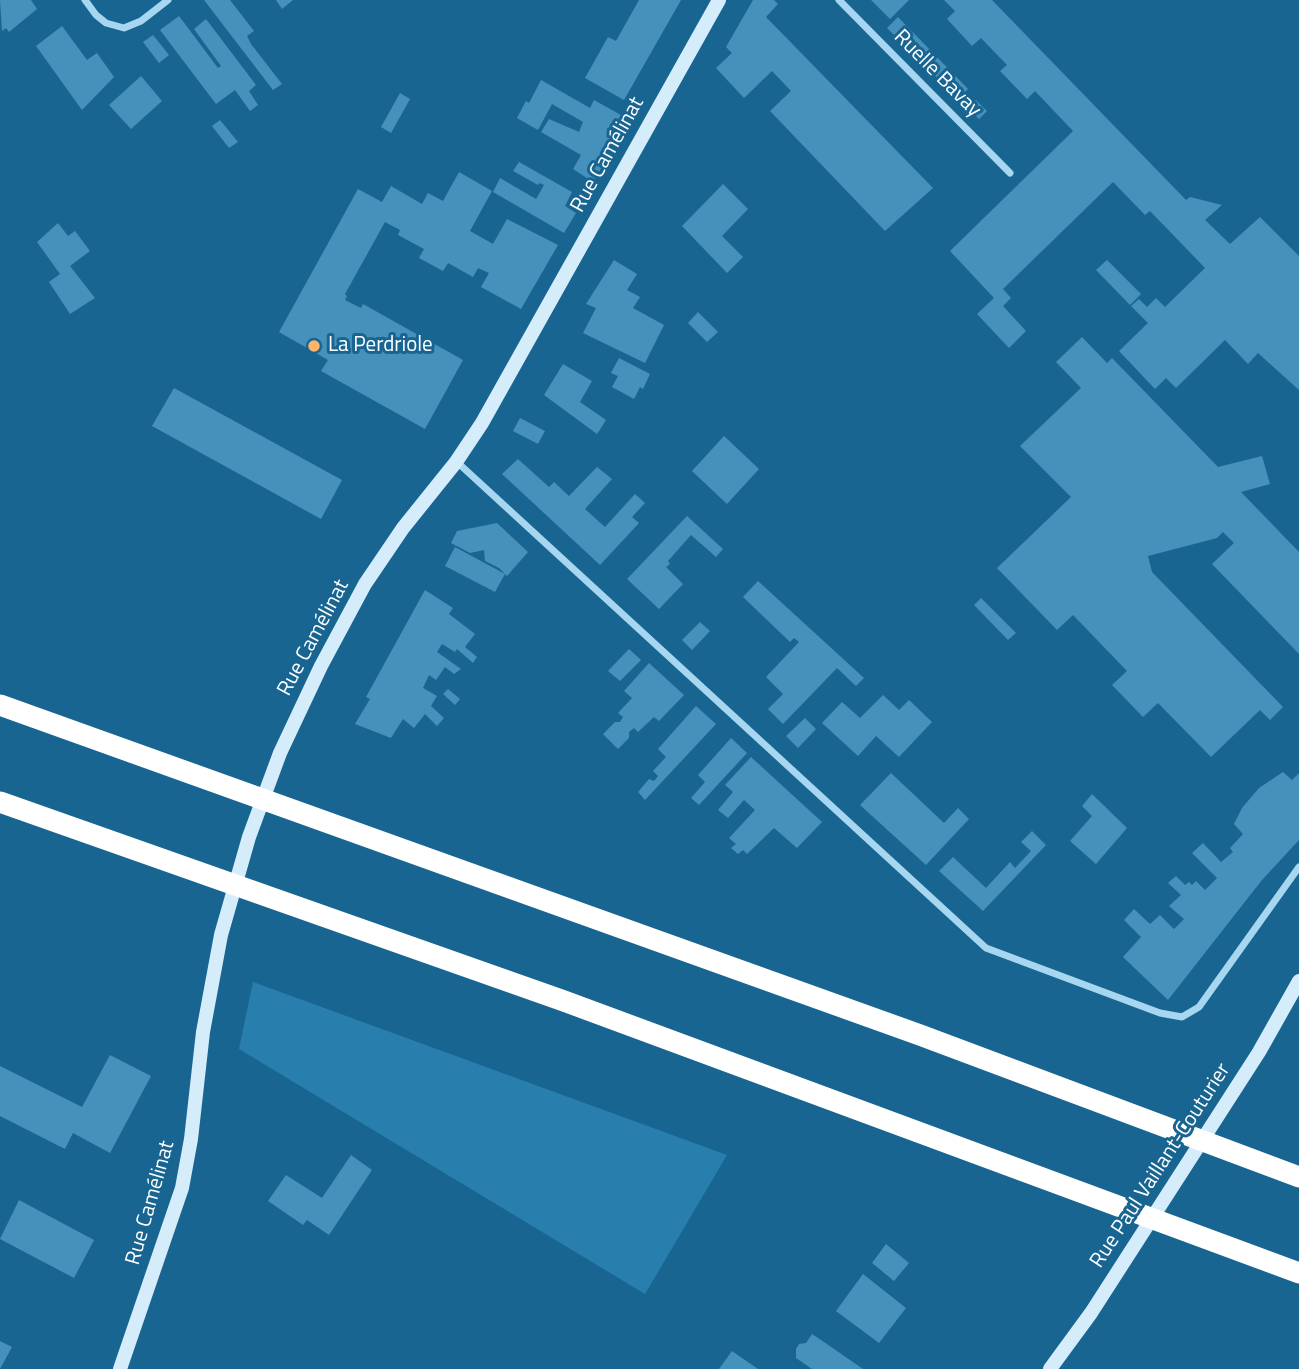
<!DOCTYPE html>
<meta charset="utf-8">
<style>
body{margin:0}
canvas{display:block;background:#186592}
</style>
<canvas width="1299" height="1369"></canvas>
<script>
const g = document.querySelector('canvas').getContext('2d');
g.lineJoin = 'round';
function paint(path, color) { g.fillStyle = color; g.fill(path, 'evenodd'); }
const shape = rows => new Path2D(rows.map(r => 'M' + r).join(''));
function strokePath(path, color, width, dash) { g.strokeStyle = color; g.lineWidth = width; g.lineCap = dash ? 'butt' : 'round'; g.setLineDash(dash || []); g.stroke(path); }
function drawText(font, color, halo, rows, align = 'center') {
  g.font = font + ' "Titillium Web",sans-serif'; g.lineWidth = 6; g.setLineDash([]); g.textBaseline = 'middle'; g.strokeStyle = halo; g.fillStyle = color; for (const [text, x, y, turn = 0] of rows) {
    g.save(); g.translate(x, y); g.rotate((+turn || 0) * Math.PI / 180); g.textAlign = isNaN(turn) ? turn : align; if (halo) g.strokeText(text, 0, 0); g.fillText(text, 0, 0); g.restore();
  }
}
paint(shape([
 [253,982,727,1155,645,1294,239,1049]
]), '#287fae');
paint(shape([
 [0,0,31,0,37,9,9,32,6,28,2,31],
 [204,0,230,0,254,31,247,36,251,44,282,84,273,90],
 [276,0,293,0,282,9],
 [639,0,681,0,624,100,585,78,608,37,616,41],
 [753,0,774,0,778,4,766,17,933,188,885,231,770,111,791,91,772,71,744,98,716,68,732,53,726,47],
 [871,0,909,0,890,19],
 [944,0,992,0,1186,200,1190,197,1222,205,1205,220,1230,244,1260,217,1299,256,1299,390,1258,353,1248,364,1225,340,1176,388,1166,378,1155,389,1119,351,1148,323,1131,306,1139,299,1147,307,1156,298,1165,307,1205,268,1150,211,1145,215,1113,182,1003,289,1011,298,1003,306,1026,331,1009,348,977,314,994,298,950,251,1073,131,1035,91,1027,99,1000,71,1007,65,981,38,972,46,947,19,955,11],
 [179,16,218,68,221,66,194,29,206,19,256,85,249,91,258,105,250,111,235,90,216,104,160,30],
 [898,17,968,89,964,93,973,103,976,100,987,111,979,119,887,28],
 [62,26,87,60,97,53,114,77,82,110,36,46],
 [153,35,169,55,159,63,143,42],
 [141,76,162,101,131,129,109,105],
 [541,80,590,108,594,100,630,120,593,182,573,169,581,155,541,132,549,119,579,132,583,122,552,104,538,130,517,118,526,101,529,103],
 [400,93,410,99,391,133,381,127],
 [220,120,238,142,229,148,212,126],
 [519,162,572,192,565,206,576,213,564,233,493,192,500,178,536,199,544,185,539,183,538,185,513,171],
 [459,172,492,191,470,231,493,244,507,219,558,245,521,309,481,287,489,273,478,268,473,277,448,263,443,271,419,258,424,249,398,235,400,230,385,222,345,294,347,296,345,300,361,308,363,304,463,360,425,429,321,371,328,360,279,332,358,189,382,202,391,186,422,204,428,193,443,201],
 [723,184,748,209,722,236,743,257,727,273,682,226],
 [58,223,68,236,75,231,90,251,70,266,95,298,70,314,49,282,60,274,37,242],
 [614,260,637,274,627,290,640,297,633,308,664,325,645,363,583,333,596,308,586,304],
 [1107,260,1141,294,1130,305,1096,270],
 [698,312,718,332,707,342,688,323],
 [1082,337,1107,363,1112,358,1218,467,1262,456,1270,484,1241,492,1299,552,1299,654,1212,564,1234,543,1223,532,1217,538,1148,556,1152,572,1283,707,1270,720,1260,710,1211,757,1158,703,1143,717,1112,685,1127,671,1073,615,1057,630,997,568,1071,497,1020,446,1081,388,1056,362],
 [619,358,650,374,643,389,640,387,634,399,612,387,618,376,611,373],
 [563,364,592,381,580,402,606,420,597,434,544,395],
 [174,388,342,480,321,519,152,426],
 [520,418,545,431,538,444,513,431],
 [724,436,759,469,727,504,692,471],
 [518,459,549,487,554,482,569,496,597,467,612,479,585,509,605,527,635,494,645,503,632,517,639,523,600,565,502,474],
 [687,516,723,549,716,557,691,535,668,561,670,564,666,567,683,584,659,609,627,579],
 [497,523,528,552,507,576,499,568,485,561,484,550,470,553,451,543,457,531],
 [455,547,505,574,495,592,445,566],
 [758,581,864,678,856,686,837,668,783,724,768,709,783,694,766,677,799,642,794,638,790,642,743,597],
 [425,590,453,608,449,614,475,634,465,647,477,657,473,663,457,649,455,652,442,644,437,652,461,669,454,674,445,667,436,680,429,675,423,688,437,696,431,706,444,718,437,726,425,714,414,728,403,719,391,738,355,724,370,699,366,697],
 [981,598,1016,633,1008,640,974,605],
 [700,622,710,631,692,650,682,640],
 [629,649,641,660,620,681,608,671],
 [649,663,684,695,659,721,654,717,638,732,634,728,629,732,629,738,618,749,603,734,615,722,620,722,623,717,618,713,632,698,624,691],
 [448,689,460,699,455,705,443,694],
 [883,695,899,710,909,700,932,722,899,757,876,736,858,756,822,723,842,702,860,718],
 [696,706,716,724,645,800,638,792,649,779,654,781,658,776,653,771,666,757,658,749],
 [805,718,816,729,798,748,786,736],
 [731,738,747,753,699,805,691,798,705,782,698,775],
 [751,757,822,822,797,848,774,828,747,854,743,850,738,854,731,848,736,844,729,838,755,810,744,800,728,818,718,810,733,792,725,785],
 [1283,772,1292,780,1299,773,1299,840,1262,880,1168,1000,1123,957,1141,937,1124,920,1134,909,1150,924,1160,915,1174,929,1184,919,1169,906,1181,895,1168,883,1176,876,1185,885,1189,882,1192,885,1196,881,1205,890,1217,878,1192,853,1203,843,1221,862,1233,852,1230,848,1243,834,1234,824,1242,808,1259,788],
 [891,773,944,823,958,808,969,819,926,865,860,805],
 [1092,794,1127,828,1096,864,1070,841,1092,816,1082,806],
 [1032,831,1046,845,983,911,939,871,953,857,986,888,1010,862,1015,868,1031,851,1021,842],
 [110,1055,151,1076,110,1153,73,1133,65,1149,0,1116,0,1066,82,1107],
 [351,1155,372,1170,329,1235,307,1220,303,1225,268,1201,286,1175,322,1198],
 [19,1200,94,1240,74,1278,0,1239],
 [886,1244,909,1263,894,1281,872,1263],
 [863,1274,906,1308,879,1343,836,1311],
 [812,1334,824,1342,863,1369,812,1369,796,1358,796,1349,799,1344,806,1343],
 [0,1341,12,1347,0,1369],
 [732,1351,758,1369,719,1369]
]), '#4591bb');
strokePath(shape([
 [85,0,96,15,106,23,124,28,141,21,168,0],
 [839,0,1010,173],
 [457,462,986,948,1160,1013,1182,1017,1199,1007,1299,867]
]), '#a7d6f0', 7);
strokePath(shape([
 [120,1369,182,1188,191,1139,203,1032,221,935,249,837,280,753,321,666,365,584,403,528,456,462,482,423,719,0],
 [1050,1369,1091,1313,1259,1052,1299,981]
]), '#d5edfb', 14);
strokePath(shape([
 [0,705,920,1035,1299,1177],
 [0,802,564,1001,1299,1273]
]), '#fff', 21);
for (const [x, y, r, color] of [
 [314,346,7,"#ffb466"]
]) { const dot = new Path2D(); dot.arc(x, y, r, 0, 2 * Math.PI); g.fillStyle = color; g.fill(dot); strokePath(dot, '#186592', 2.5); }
drawText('21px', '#fff', '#186592', [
 ["Ruelle Bavay",937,74,45],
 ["Rue Camélinat",608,155,-61],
 ["Rue Camélinat",314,638,-62],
 ["Rue Paul Vaillant-Couturier",1161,1166,-57],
 ["Rue Camélinat",151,1203,-74]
]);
drawText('21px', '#fff', '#186592', [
 ["La Perdriole",328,346]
], 'left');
</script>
